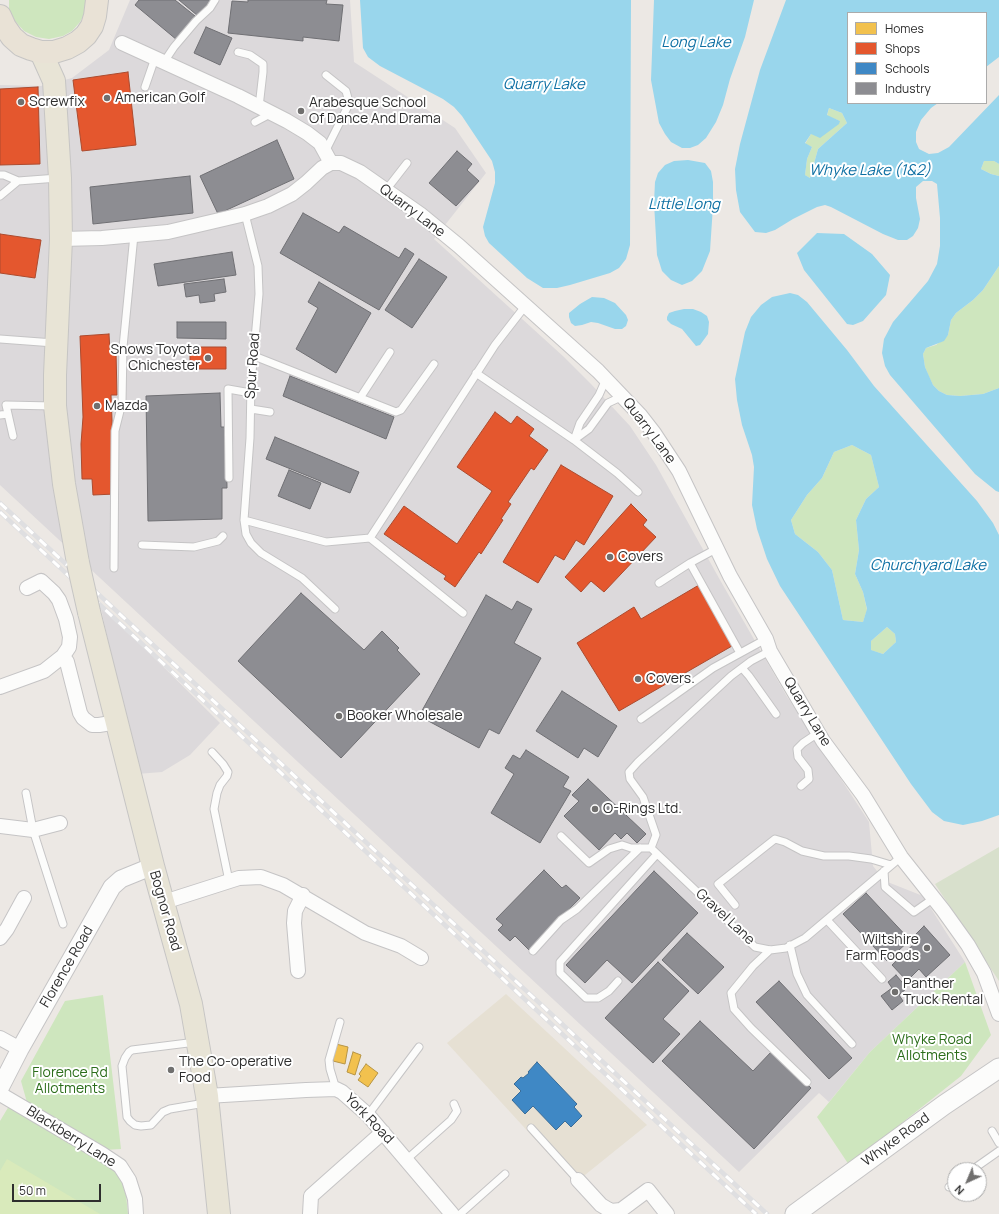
<!DOCTYPE html>
<style>
body{margin:0}
#map{position:relative;width:999px;height:1214px;overflow:hidden;background:#ece8e4;font-family:Manrope,sans-serif}
canvas{display:block}
.legend{position:absolute;left:847px;top:12px;width:140px;height:92px;box-sizing:border-box;background:#fff;border:1px solid #ababab;margin:0;padding:5px 7px;list-style:none;font-size:12px;color:#2e2e2e}
.legend li{display:flex;align-items:center;gap:8px;height:20px}
.legend b{width:20px;border:1px solid #ababab}
.north{position:absolute;left:947px;top:1162px;width:40px;height:40px;box-sizing:border-box;background:#fff;border:1px solid #ababab;border-radius:50%;rotate:224deg;font-size:11px;font-weight:700;line-height:16px;text-align:center;color:#2e2e2e}
.north::after{content:'';display:block;margin:auto;width:14px;height:18px;background:#706f6e;clip-path:polygon(50% 0,100% 100%,50% 72%,0 100%)}
.scale{position:absolute;left:12px;top:1184px;width:89px;height:18px;box-sizing:border-box;border:2px solid #2e2e2e;border-top:0;padding-left:5px;font-size:12px;line-height:14px;white-space:nowrap;color:#2e2e2e;-webkit-text-stroke:3px #fff;paint-order:stroke}
</style>
<div id="map">
<canvas width="999" height="1214"></canvas>
<ul class="legend">
<li><b style="height:11px;background:#f2c14e"></b>Homes</li>
<li><b style="height:11px;background:#e4572e"></b>Shops</li>
<li><b style="height:11px;background:#3f88c5"></b>Schools</li>
<li><b style="height:11px;background:#8d8d92"></b>Industry</li>
</ul>
<div class="north">N</div>
<div class="scale">50 m</div>
</div>
<script>
const g = document.querySelector('canvas').getContext('2d');
g.lineJoin = 'round';
function paint(path, color) { g.fillStyle = color; g.fill(path, 'evenodd'); }
const shape = rows => new Path2D(rows.map(r => 'M' + r).join(''));
function strokePath(path, color, width, dash) { g.strokeStyle = color; g.lineWidth = width; g.lineCap = dash ? 'butt' : 'round'; g.setLineDash(dash || []); g.stroke(path); }
function drawText(font, color, halo, rows, align = 'center') {
  g.font = font + ' Manrope,sans-serif'; g.lineWidth = 4; g.setLineDash([]); g.textBaseline = 'middle'; g.strokeStyle = halo; g.fillStyle = color; for (const [text, x, y, turn = 0] of rows) {
    g.save(); g.translate(x, y); g.rotate((+turn || 0) * Math.PI / 180); g.textAlign = isNaN(turn) ? turn : align; if (halo) g.strokeText(text, 0, 0); g.fillText(text, 0, 0); g.restore();
  }
}
paint(shape([
 [130,0,350,0,354,62,455,128,486,173,434,239,564,357,591,384,630,426,656,465,720,580,786,695,869,822,873,866,885,881,923,896,965,962,870,1052,829,1102,819,1093,739,1172,0,485,0,85,41,86,72,78,109,50],
 [100,604,220,723,190,755,162,772,137,774]
]), '#dcd9db');
paint(shape([
 [506,994,647,1125,575,1183,447,1043]
]), '#e6e0d3');
paint(shape([
 [9,0,87,0,85,13,80,22,72,31,63,36,49,39,36,37,24,31,15,21,9,9],
 [829,108,842,113,847,123,818,149,810,178,805,175,807,159,812,147,805,144,811,134,840,121,827,116],
 [984,161,994,161,999,164,999,176,991,174,981,169],
 [999,266,999,388,983,394,960,396,947,395,939,391,933,385,929,377,925,367,923,354,926,348,936,345,948,335,951,320,956,313,973,300,983,290],
 [852,445,871,455,879,487,866,499,856,520,859,550,855,574,863,592,867,610,863,622,843,620,832,570,818,552,795,534,791,520,807,495,822,478,834,452],
 [887,627,895,634,896,642,883,654,870,650,871,641],
 [965,962,991,1035,961,1076,849,1165,817,1117,870,1052],
 [103,995,121,1149,103,1150,28,1106,21,1081,65,1001],
 [9,1106,108,1164,120,1177,126,1195,128,1214,0,1214,0,1121]
]), '#cee6be');
paint(shape([
 [999,847,999,981,935,884]
]), '#d8e0cc');
paint(shape([
 [7,1159,100,1214,0,1214,0,1171]
]), '#d9eabb');
paint(shape([
 [360,0,631,0,630,245,626,259,619,268,610,273,570,285,557,288,543,288,527,278,489,243,485,236,483,227,495,183,495,172,492,161,462,116,454,107,443,99,380,66,368,57,363,48],
 [654,0,754,0,745,37,730,79,723,105,716,122,706,138,698,145,690,148,682,148,671,142,665,134,659,123,651,80],
 [786,0,999,0,999,57,986,67,986,13,848,13,848,103,938,103,931,108,921,120,916,132,916,142,919,149,929,154,938,153,949,147,999,95,999,164,994,161,984,161,981,169,991,174,999,176,999,266,983,290,973,300,956,313,951,320,948,335,944,341,926,348,923,354,925,367,933,385,939,391,947,395,960,396,983,394,999,388,999,492,996,491,975,474,890,375,885,366,882,353,884,339,893,322,928,281,937,264,940,246,940,218,937,184,932,181,923,181,916,187,916,198,920,219,918,228,913,236,907,240,898,240,883,234,831,207,825,205,817,207,793,219,775,230,766,233,755,232,740,212,736,190,735,169,740,144,760,70],
 [829,108,842,113,847,123,818,149,810,178,805,175,807,159,812,147,805,143,811,134,820,138,839,124,840,121,827,115],
 [688,160,705,163,711,171,713,182,713,206,710,251,702,271,692,281,682,285,671,280,662,271,657,255,654,203,655,182,658,173,665,165,674,161],
 [817,233,844,234,872,254,890,275,886,295,863,321,853,325,847,324,804,270,797,253],
 [790,293,798,295,807,302,847,350,874,386,977,501,993,523,999,535,999,815,982,821,963,825,944,821,932,812,911,784,780,586,767,559,757,529,752,505,754,467,752,455,742,425,737,400,735,379,745,332,751,317,761,305,772,297],
 [852,445,871,455,879,487,866,499,856,520,859,550,855,574,863,592,867,609,863,622,843,620,832,570,818,552,795,534,791,520,807,495,822,478,834,452],
 [887,627,895,634,896,642,883,654,871,650,871,641],
 [592,297,604,298,615,303,626,315,628,320,626,326,622,329,615,329,598,323,591,322,582,325,575,326,571,323,569,317,569,313,580,304],
 [684,309,693,309,701,312,707,316,709,322,708,334,700,345,696,346,682,329,671,324,667,320,667,317,669,313,675,311]
]), '#99d6ec');
const homes = shape([
 [336,1044,348,1047,345,1064,333,1061,336,1044],
 [353,1052,361,1055,355,1075,347,1072,353,1052],
 [366,1064,378,1073,368,1087,358,1080,361,1076,359,1074,366,1064]
]);
paint(homes, '#f2c14e');
strokePath(homes, '#b79544', 1);
const shops = shape([
 [128,72,136,145,82,151,73,80,128,72],
 [38,87,40,164,0,165,0,89,38,87],
 [0,234,41,240,35,278,0,273,0,234],
 [109,334,110,352,116,352,117,395,111,395,115,494,93,495,92,479,82,479,81,444,83,417,80,336,109,334],
 [190,347,226,347,226,369,190,369,190,347],
 [495,412,511,424,517,416,534,429,529,436,548,450,534,470,531,468,508,502,511,504,501,519,503,520,481,554,479,552,455,587,444,579,446,576,384,534,404,506,457,544,492,491,457,467,495,412],
 [561,465,613,496,584,545,576,540,564,560,555,555,538,583,503,562,561,465],
 [631,504,647,520,643,525,656,537,604,592,591,581,581,592,565,577,631,504],
 [699,585,732,646,619,711,577,643,634,607,641,619,699,585]
]);
paint(shops, '#e4572e');
strokePath(shops, '#ad4b2e', 1);
const schools = shape([
 [537,1062,577,1104,574,1107,582,1116,571,1127,565,1121,556,1130,533,1106,525,1114,512,1100,521,1091,514,1084,521,1077,523,1078,529,1073,528,1072,537,1062]
]);
paint(schools, '#3f88c5');
strokePath(schools, '#3a6d98', 1);
const industry = shape([
 [139,0,175,0,195,16,177,40,135,5,139,0],
 [179,0,211,0,198,16,179,0],
 [248,0,327,0,326,4,343,5,339,41,303,37,303,41,228,33,232,1,248,2,248,0],
 [206,27,232,38,220,65,194,53,206,27],
 [277,140,294,179,218,214,200,176,277,140],
 [457,151,472,164,467,170,479,181,456,206,429,183,457,151],
 [190,176,193,213,93,224,90,187,190,176],
 [303,213,339,233,344,226,399,258,405,248,414,254,379,310,280,253,303,213],
 [232,252,236,275,158,286,154,264,232,252],
 [419,259,447,277,412,328,385,310,419,259],
 [224,279,226,292,214,294,215,301,200,303,199,295,186,297,184,284,224,279],
 [319,282,371,313,336,373,296,349,318,308,308,302,319,282],
 [177,322,226,322,226,339,177,338,177,322],
 [290,376,394,417,386,439,283,396,290,376],
 [220,393,221,427,226,427,227,488,222,488,222,519,148,521,146,396,220,393],
 [275,437,359,472,350,493,266,459,275,437],
 [289,470,321,483,310,509,278,496,289,470],
 [301,593,364,650,382,631,399,648,397,650,420,674,341,758,238,661,301,593],
 [486,595,512,610,517,601,532,609,514,643,541,658,499,734,489,729,479,748,419,716,486,595],
 [562,691,617,726,598,757,584,748,578,758,536,731,562,691],
 [526,750,569,777,563,787,571,791,540,843,491,813,514,774,505,768,513,755,520,759,526,750],
 [588,779,646,834,637,843,627,833,621,839,615,833,599,850,564,816,579,801,572,795,588,779],
 [544,870,562,888,566,885,580,898,529,950,515,936,510,941,498,930,503,925,496,919,544,870],
 [654,871,698,913,632,983,607,960,585,983,566,965,654,871],
 [866,893,910,940,887,961,843,914,866,893],
 [924,926,950,955,926,977,919,969,907,981,892,965,918,940,914,936,924,926],
 [687,933,724,967,698,994,662,960,687,933],
 [658,962,689,991,663,1019,680,1034,653,1063,605,1018,658,962],
 [896,975,907,988,899,995,903,1001,892,1010,881,996,892,988,888,982,896,975],
 [779,981,852,1058,829,1079,756,1002,779,981],
 [700,1021,753,1071,772,1051,811,1088,754,1149,662,1061,700,1021]
]);
paint(industry, '#8d8d92');
strokePath(industry, '#707074', 1);
const service = shape([
 [238,52,250,55,263,64,263,72,259,107],
 [164,62,174,47,196,21,210,8,215,0],
 [145,87,155,58],
 [255,122,272,113],
 [325,152,347,108,349,102,346,91,326,75],
 [0,175,4,175,18,181,58,178],
 [386,190,407,163],
 [0,196,18,181],
 [245,214,258,266,259,294,251,384,250,438,244,520,246,534,251,543,261,553,302,578,335,609],
 [0,339,54,343],
 [254,356,396,412,401,410,434,364],
 [476,373,574,440,617,473,638,492],
 [360,398,390,352],
 [251,409,270,412],
 [0,415,8,414],
 [13,436,6,405,53,406],
 [574,440,580,423,599,395,606,379],
 [574,440,589,429,608,403,623,396],
 [229,478,228,389,251,393],
 [244,520,326,542,370,538],
 [142,545,194,547,218,541,223,536],
 [716,549,690,563,740,653],
 [114,568,115,431,122,403,123,347,134,235],
 [659,583,690,563],
 [463,613,370,538,495,345,526,305],
 [742,668,749,676,776,714],
 [641,719,713,668,766,639],
 [212,752,223,764,228,772,227,776,220,785,217,793,214,809,229,881],
 [801,786,809,779,808,770,798,757,797,749,803,743,818,733],
 [26,793,33,830,63,924],
 [561,836,589,863,609,849,622,845,631,848,651,848],
 [651,848,755,947,770,950,786,948,805,938,901,857],
 [651,848,656,835,643,797,630,779,629,772,638,762,731,676,751,661,770,651],
 [884,871,885,887,914,912,934,898],
 [735,905,718,884,775,839,785,842,802,851,824,856,849,856,871,859,891,865],
 [827,920,882,979],
 [790,945,797,974,807,995,852,1044],
 [770,950,753,966,731,993,734,1009,751,1028,807,1082],
 [533,951,561,920,577,909,640,848],
 [618,981,609,991,598,998,586,998,560,973,560,962,657,854],
 [196,1042,132,1050,129,1052,125,1058,122,1066,127,1117,130,1121,135,1125,141,1126,151,1125,163,1112,170,1109,205,1103],
 [336,1089,330,1069,329,1060,340,1022],
 [368,1115,419,1047],
 [531,1128,578,1180],
 [992,1131,999,1143],
 [406,1160,451,1120,457,1111,454,1104],
 [972,1170,999,1151],
 [949,1187,955,1182],
 [460,1214,505,1174]
]);
const minor = shape([
 [122,43,238,96,287,121,307,133,320,143,331,163],
 [61,239,102,238,168,232,245,214,268,206,292,194,306,183,322,168,331,163,341,163,360,172,420,214,459,246,598,371,640,415,654,433,679,471,730,576,766,639,770,651,823,741,863,795,901,857,943,910,968,945,984,973,999,1014],
 [27,588,41,581,54,593,59,600,66,619,70,637,69,647,63,656],
 [0,687,44,671,63,656,67,662,80,713,83,718,92,725,99,725,117,722],
 [0,826,33,830,60,823],
 [164,902,239,878,261,877,283,885,365,933,401,946,421,958],
 [0,938,7,929,24,898],
 [298,971,294,923,295,911,303,895],
 [0,1038,20,1049],
 [0,1094,102,1154,120,1166,129,1180,135,1199,136,1214],
 [207,1096,306,1090,336,1089,342,1092,368,1115,452,1214],
 [578,1180,601,1205,611,1211,621,1210,648,1190,667,1214],
 [310,1214,311,1196,383,1132]
]);
const tertiary = shape([
 [0,1088,20,1049,112,887,121,879,153,866]
]);
const secondary = shape([
 [795,1214,944,1105,999,1068]
]);
const primary = shape([
 [41,52,54,81,60,178,61,239,55,375,55,406,64,484,78,563],
 [89,612,153,866,191,1004,207,1096,219,1214]
]);
const trunk = shape([
 [0,16,5,27,12,37,21,45,31,49,41,52,54,52,67,48,78,42,86,35,92,26,95,16,97,0]
]);
strokePath(service, '#c5c4c5', 9);
strokePath(minor, '#c5c4c5', 16);
strokePath(tertiary, '#c5c4c5', 19);
strokePath(secondary, '#c5c4c5', 21);
strokePath(primary, '#c6c5c4', 24);
strokePath(trunk, '#c6c5c4', 24);
strokePath(service, '#fcfcfb', 7);
strokePath(minor, '#fcfcfb', 14);
strokePath(tertiary, '#fcfcfb', 17);
strokePath(secondary, '#fcfcfb', 19);
strokePath(primary, '#e8e4d6', 22);
strokePath(trunk, '#e9e2d6', 22);
const rail = shape([
 [0,503,767,1214],
 [0,512,756,1214]
]);
strokePath(rail, '#dfdfe1', 4.5);
strokePath(rail, '#fff', 3, [9]);
const primaryBridge = shape([
 [78,563,89,612]
]);
strokePath(primaryBridge, '#c6c5c4', 24, []);
strokePath(primaryBridge, '#e8e4d6', 22);
for (const [x, y, r, color] of [
 [107,98,4,"#706f6e"],
 [21,102,4,"#706f6e"],
 [301,111,4,"#706f6e"],
 [208,358,4,"#706f6e"],
 [97,406,4,"#706f6e"],
 [610,557,4,"#706f6e"],
 [638,679,4,"#706f6e"],
 [339,716,4,"#706f6e"],
 [595,809,4,"#706f6e"],
 [927,948,4,"#706f6e"],
 [895,992,4,"#706f6e"],
 [171,1070,4,"#706f6e"]
]) { const dot = new Path2D(); dot.arc(x, y, r, 0, 2 * Math.PI); g.fillStyle = color; g.fill(dot); strokePath(dot, '#fff', 1.5); }
drawText('14px', '#2e2e2e', '#fff', [
 ["American Golf",115,98],
 ["Screwfix",29,102],
 ["Arabesque School",309,103],
 ["Of Dance And Drama",309,119],
 ["Snows Toyota",200,350,"right"],
 ["Chichester",200,366,"right"],
 ["Mazda",105,406],
 ["Covers",618,557],
 ["Covers.",646,679],
 ["Booker Wholesale",347,716],
 ["O-Rings Ltd.",603,809],
 ["Wiltshire",919,940,"right"],
 ["Farm Foods",919,956,"right"],
 ["Panther",903,984],
 ["Truck Rental",903,1000],
 ["The Co-operative",179,1062],
 ["Food",179,1078]
], 'left');
drawText('14px', '#2e2e2e', '#fff', [
 ["Quarry Lane",412,211,37],
 ["Spur Road",253,366,-86],
 ["Quarry Lane",649,431,53],
 ["Quarry Lane",807,712,59],
 ["Bognor Road",165,911,74],
 ["Gravel Lane",725,917,43],
 ["Florence Road",67,967,-60],
 ["York Road",369,1119,46],
 ["Blackberry Lane",71,1137,32],
 ["Whyke Road",896,1140,-36]
]);
drawText('14px', '#2c6e1b', '#fff', [
 ["Whyke Road",932,1040],
 ["Allotments",932,1056],
 ["Florence Rd",70,1073],
 ["Allotments",70,1089]
]);
drawText('italic 15px', '#0d6fa3', '#fff', [
 ["Long Lake",696,43],
 ["Quarry Lake",544,85],
 ["Whyke Lake (1&2)",870,171],
 ["Little Long",684,205],
 ["Churchyard Lake",928,566]
]);
</script>
